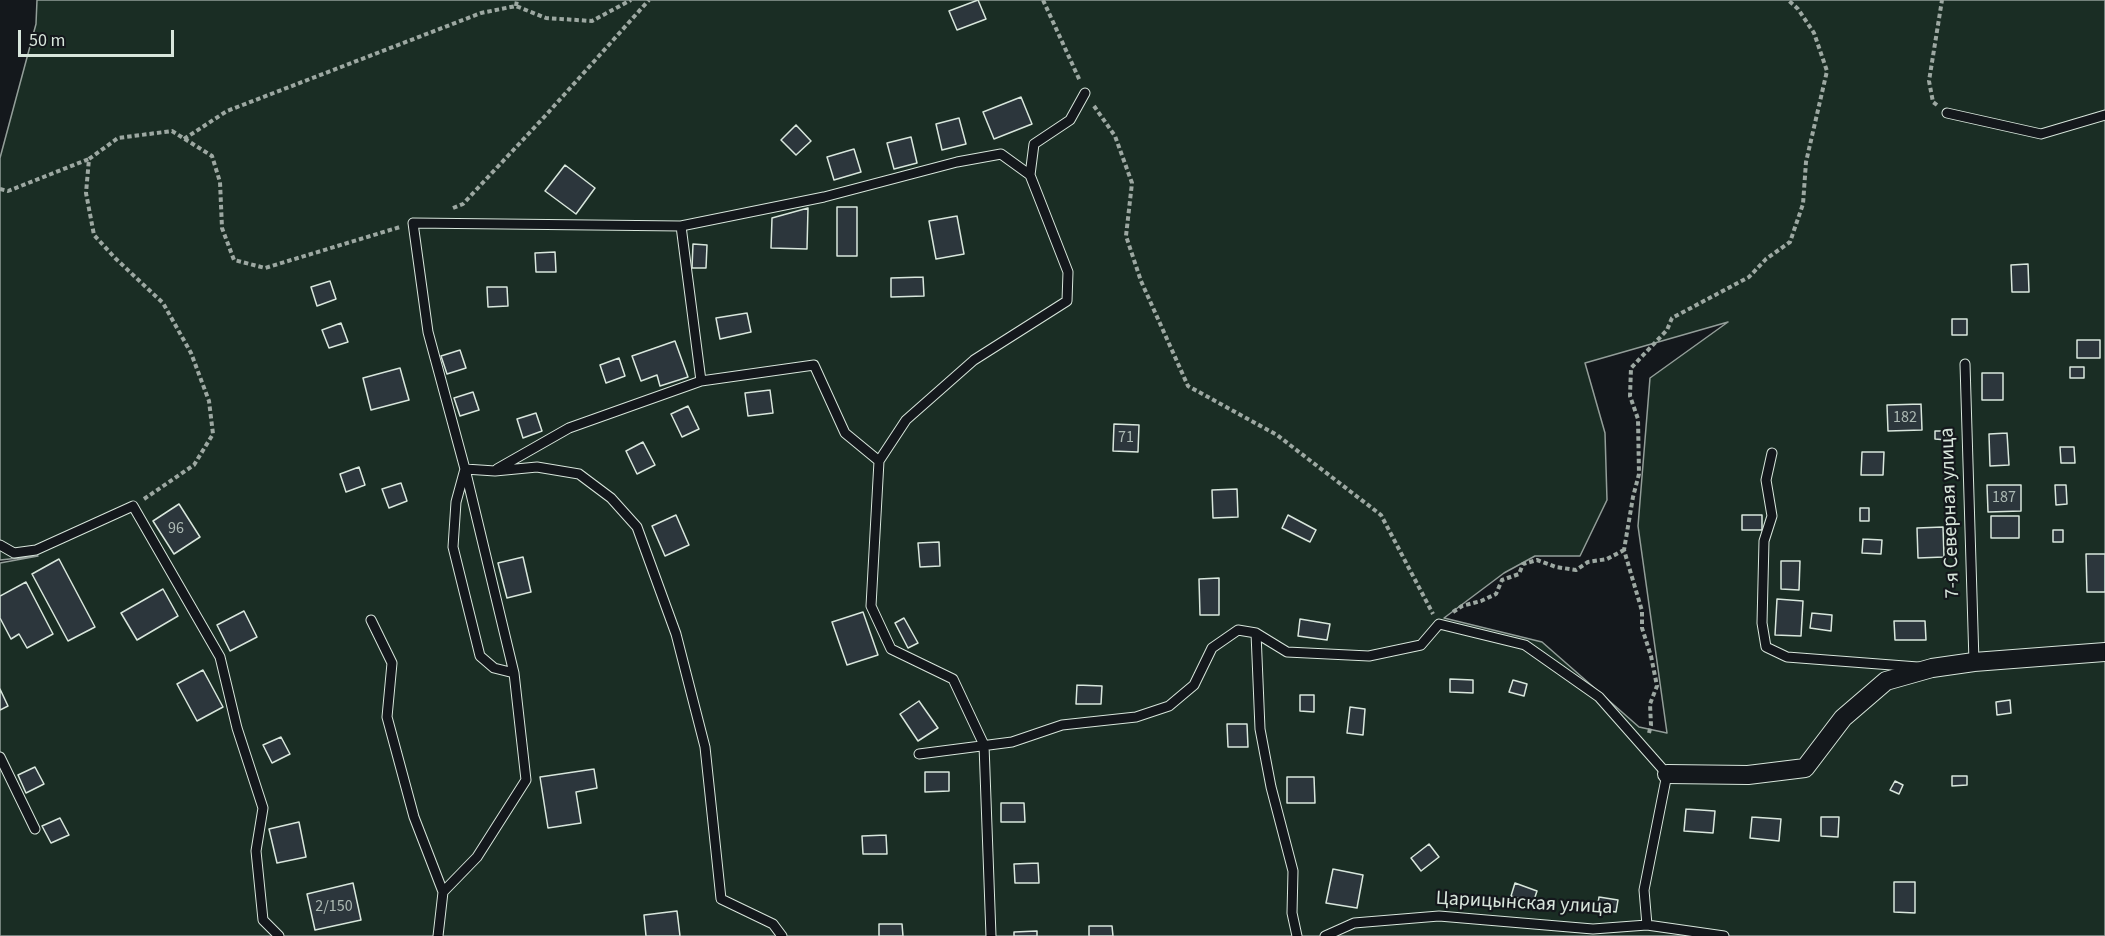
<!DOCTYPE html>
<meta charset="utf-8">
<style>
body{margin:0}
#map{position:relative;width:2105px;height:936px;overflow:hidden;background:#14181c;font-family:"Source Sans 3",sans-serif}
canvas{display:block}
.scale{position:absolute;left:18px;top:30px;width:156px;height:27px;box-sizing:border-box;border:3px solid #d8e6dc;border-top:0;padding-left:8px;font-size:18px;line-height:21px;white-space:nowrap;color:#d8e6dc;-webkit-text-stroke:4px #14181c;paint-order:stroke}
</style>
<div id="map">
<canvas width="2105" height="936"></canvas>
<div class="scale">50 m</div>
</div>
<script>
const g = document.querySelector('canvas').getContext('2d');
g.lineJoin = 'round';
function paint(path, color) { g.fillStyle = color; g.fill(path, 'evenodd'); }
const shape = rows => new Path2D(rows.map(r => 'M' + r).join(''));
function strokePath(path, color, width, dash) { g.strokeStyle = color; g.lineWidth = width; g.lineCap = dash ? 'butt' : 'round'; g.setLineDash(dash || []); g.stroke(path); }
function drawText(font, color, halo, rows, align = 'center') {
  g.font = font + ' "Source Sans 3",sans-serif'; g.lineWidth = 4.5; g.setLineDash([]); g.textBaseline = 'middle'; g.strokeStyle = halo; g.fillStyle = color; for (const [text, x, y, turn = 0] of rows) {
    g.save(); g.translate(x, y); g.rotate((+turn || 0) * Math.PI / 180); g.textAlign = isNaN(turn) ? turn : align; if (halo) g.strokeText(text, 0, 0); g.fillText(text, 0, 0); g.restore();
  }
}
const green = shape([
 [37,0,2105,0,2105,936,0,936,0,563,38,556,0,560,0,158,36,24,37,0],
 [1728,322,1650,378,1638,526,1667,733,1639,727,1542,642,1444,618,1504,573,1535,556,1580,556,1607,500,1605,433,1585,363,1728,322]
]);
paint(green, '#1a2d24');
strokePath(green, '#939e99', 1.5);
const building = shape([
 [978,0,986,19,957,30,949,11,978,0],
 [1021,97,1032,124,994,139,983,112,1021,97],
 [959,118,966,144,942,150,936,124,959,118],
 [796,125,811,141,796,155,781,140,796,125],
 [911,137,917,163,894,169,887,143,911,137],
 [854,149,861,172,834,180,827,157,854,149],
 [565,165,595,188,576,214,545,191,565,165],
 [837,207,857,207,857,256,837,256,837,207],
 [808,208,807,249,771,248,772,218,808,208],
 [957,216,964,254,936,259,929,221,957,216],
 [693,244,707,245,706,268,692,268,693,244],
 [555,252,556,272,536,272,535,253,555,252],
 [2028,264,2029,292,2012,292,2011,265,2028,264],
 [923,277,924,296,891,297,891,278,923,277],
 [330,281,336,299,317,306,311,287,330,281],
 [487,287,507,287,508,306,488,307,487,287],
 [747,313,751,332,720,339,716,318,747,313],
 [1952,319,1967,319,1967,335,1952,335,1952,319],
 [341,323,348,342,329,348,322,330,341,323],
 [2077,340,2100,340,2100,358,2077,358,2077,340],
 [675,341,688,377,660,386,657,375,641,381,632,356,675,341],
 [460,350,466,368,447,374,441,356,460,350],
 [619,358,625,376,606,383,600,365,619,358],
 [2070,367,2084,367,2084,378,2070,378,2070,367],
 [400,368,409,400,371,410,363,378,400,368],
 [1982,373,2003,373,2003,400,1982,400,1982,373],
 [770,390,773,413,748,416,745,393,770,390],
 [473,392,479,410,460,416,454,398,473,392],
 [1921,404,1922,430,1888,431,1887,405,1921,404],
 [688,406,699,429,682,437,671,414,688,406],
 [536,413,542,431,523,438,517,419,536,413],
 [1114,424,1139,425,1138,452,1113,451,1114,424],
 [1935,431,1947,431,1947,440,1935,439,1935,431],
 [2007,433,2009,465,1990,466,1989,434,2007,433],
 [643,442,655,465,637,474,626,451,643,442],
 [2060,447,2074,447,2075,463,2061,463,2060,447],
 [1862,452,1884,452,1883,475,1861,475,1862,452],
 [359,467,365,485,346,492,340,474,359,467],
 [401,483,407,501,389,508,382,489,401,483],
 [1987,485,2021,485,2021,511,1988,512,1987,485],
 [2055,485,2066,485,2067,504,2056,505,2055,485],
 [1237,489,1238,517,1213,518,1212,490,1237,489],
 [179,504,200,537,174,554,153,521,179,504],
 [1860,508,1869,508,1869,521,1860,521,1860,508],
 [676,515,689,545,665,556,652,526,676,515],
 [1288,515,1316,530,1310,542,1282,528,1288,515],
 [1742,515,1762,515,1762,530,1742,530,1742,515],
 [1991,516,2019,516,2019,538,1991,538,1991,516],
 [1943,527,1944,557,1918,558,1917,528,1943,527],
 [2053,530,2063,530,2063,542,2053,542,2053,530],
 [1863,539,1882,540,1881,554,1862,553,1863,539],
 [939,542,940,566,920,567,918,543,939,542],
 [2086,554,2105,554,2105,592,2087,592,2086,554],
 [523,557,531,592,507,598,498,563,523,557],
 [59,559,95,627,68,641,32,574,59,559],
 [1781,561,1800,561,1799,590,1781,589,1781,561],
 [1219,578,1219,615,1200,615,1199,579,1219,578],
 [26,582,53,634,27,648,19,634,11,639,0,618,0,596,26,582],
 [163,589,178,616,137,640,121,613,163,589],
 [1777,599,1803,601,1801,636,1775,635,1777,599],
 [244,611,257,637,230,651,217,625,244,611],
 [863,612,878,655,847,665,832,622,863,612],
 [1812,613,1832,615,1831,631,1810,628,1812,613],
 [904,618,918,643,908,648,895,623,904,618],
 [1300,619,1330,624,1327,640,1298,636,1300,619],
 [1894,621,1925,621,1926,640,1895,640,1894,621],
 [203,670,223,707,197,721,177,684,203,670],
 [1450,679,1473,680,1473,693,1450,692,1450,679],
 [1513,680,1527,684,1524,696,1509,692,1513,680],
 [1077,685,1102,686,1101,704,1076,704,1077,685],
 [0,689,8,706,0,710,0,689],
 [1300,695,1314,695,1314,712,1300,711,1300,695],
 [2010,700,2011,713,1997,715,1996,702,2010,700],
 [919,701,938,728,918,741,900,714,919,701],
 [1350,707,1365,709,1363,735,1347,733,1350,707],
 [1227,724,1247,724,1248,747,1228,747,1227,724],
 [281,737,290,754,272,763,263,745,281,737],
 [35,767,44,784,26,793,18,775,35,767],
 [594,769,597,788,576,792,581,823,548,828,540,777,594,769],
 [925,772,949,772,949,791,925,792,925,772],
 [1952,776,1967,776,1967,785,1952,786,1952,776],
 [1287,777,1314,777,1315,803,1287,803,1287,777],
 [1895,781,1903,785,1899,794,1890,790,1895,781],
 [1001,803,1024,803,1025,822,1001,822,1001,803],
 [1686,809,1715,811,1713,833,1684,831,1686,809],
 [1752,817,1781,819,1779,841,1750,838,1752,817],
 [1821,817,1839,817,1838,837,1821,836,1821,817],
 [60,818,69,835,51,843,42,826,60,818],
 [299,822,306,857,277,863,269,829,299,822],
 [886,835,887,854,863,854,862,836,886,835],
 [1429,844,1439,857,1421,871,1411,858,1429,844],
 [1038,863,1039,883,1015,883,1014,864,1038,863],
 [1333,869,1363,875,1357,908,1326,903,1333,869],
 [1894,882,1915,882,1915,913,1894,912,1894,882],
 [353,883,361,920,315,930,307,894,353,883],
 [1515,883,1537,891,1533,903,1511,896,1515,883],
 [1599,897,1618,900,1616,912,1597,909,1599,897],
 [677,911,680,936,646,936,644,915,677,911],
 [879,924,902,924,903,936,879,936,879,924],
 [1089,926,1112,926,1113,936,1089,936,1089,926],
 [1037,931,1037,936,1014,936,1014,932,1037,931]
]);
paint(building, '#2c363c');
strokePath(building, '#d8e6dc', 1.5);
const lane = shape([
 [1947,113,2041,134,2105,115],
 [1030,175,1034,144,1070,120,1085,93],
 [681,226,701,381],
 [1965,364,1974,662],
 [1772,453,1766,480,1772,516,1764,541,1762,623,1766,647,1787,657,1918,667],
 [497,469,569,428,701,381,814,365,845,433,879,461],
 [0,545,14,553,36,550,133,506,220,657,237,728,263,808,256,851,263,920,279,936],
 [371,620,392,663,387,717,414,817,443,892,438,936],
 [1256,633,1260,729,1271,787,1293,871,1292,913,1297,936],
 [514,673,494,668,480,656,453,547,456,502,465,469,495,471,537,467,579,474,611,498,637,527,676,634,705,747,721,899,773,924,782,936],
 [919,754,1012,742,1062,725,1136,717,1169,706,1194,685,1212,648,1238,630,1256,633,1287,652,1369,656,1421,645,1439,624,1525,645,1599,697,1667,774,1644,890,1647,925],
 [0,757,35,829],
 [443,892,477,857,526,780,514,673,465,469,428,332,413,223,681,226,824,197,957,162,1001,154,1030,175,1068,272,1067,301,974,360,906,420,879,461,871,606,891,649,953,679,984,745,991,936],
 [1325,936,1354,923,1439,916,1593,929,1647,925,1724,936]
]);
const street = shape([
 [1667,774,1748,775,1805,768,1843,718,1886,681,1932,668,1974,662,2105,652]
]);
strokePath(lane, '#d8e6dc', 11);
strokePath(street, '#d8e6dc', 20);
strokePath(shape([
 [1043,0,1080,81],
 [516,6,517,0],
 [1937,105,1933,102,1929,81,1942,0],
 [1094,106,1115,136,1132,183,1126,236,1141,281,1188,386,1277,435,1381,515,1433,614],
 [184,139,227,111,481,13,516,6,546,18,592,21,631,0],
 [0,189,8,191,89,159],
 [453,208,463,204,546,115,649,0],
 [144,499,194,465,213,434,209,401,191,353,163,303,115,258,94,235,86,193,89,159,118,138,172,131,212,156,220,182,222,228,234,260,265,268,400,227],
 [1453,612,1462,606,1481,601,1496,594,1502,580,1519,574,1523,564,1537,560,1556,567,1576,570,1588,562,1607,559,1624,550],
 [1649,733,1651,725,1650,704,1657,686,1651,656,1642,628,1642,611,1624,550,1633,497,1639,474,1638,419,1630,396,1631,368,1667,330,1672,318,1749,277,1766,259,1790,242,1803,204,1806,162,1827,71,1814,33,1798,9,1788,0]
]), '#9da8a2', 4, [4.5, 3]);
strokePath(lane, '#14181c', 9);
strokePath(street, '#14181c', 18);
drawText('16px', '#adbab4', null, [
 ["182",1905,418],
 ["71",1126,438],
 ["187",2004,498],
 ["96",176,529],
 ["2/150",334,907]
]);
drawText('20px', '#d8e6dc', '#14181c', [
 ["7-я Северная улица",1951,513,-92],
 ["Царицынская улица",1524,904,3]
]);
</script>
